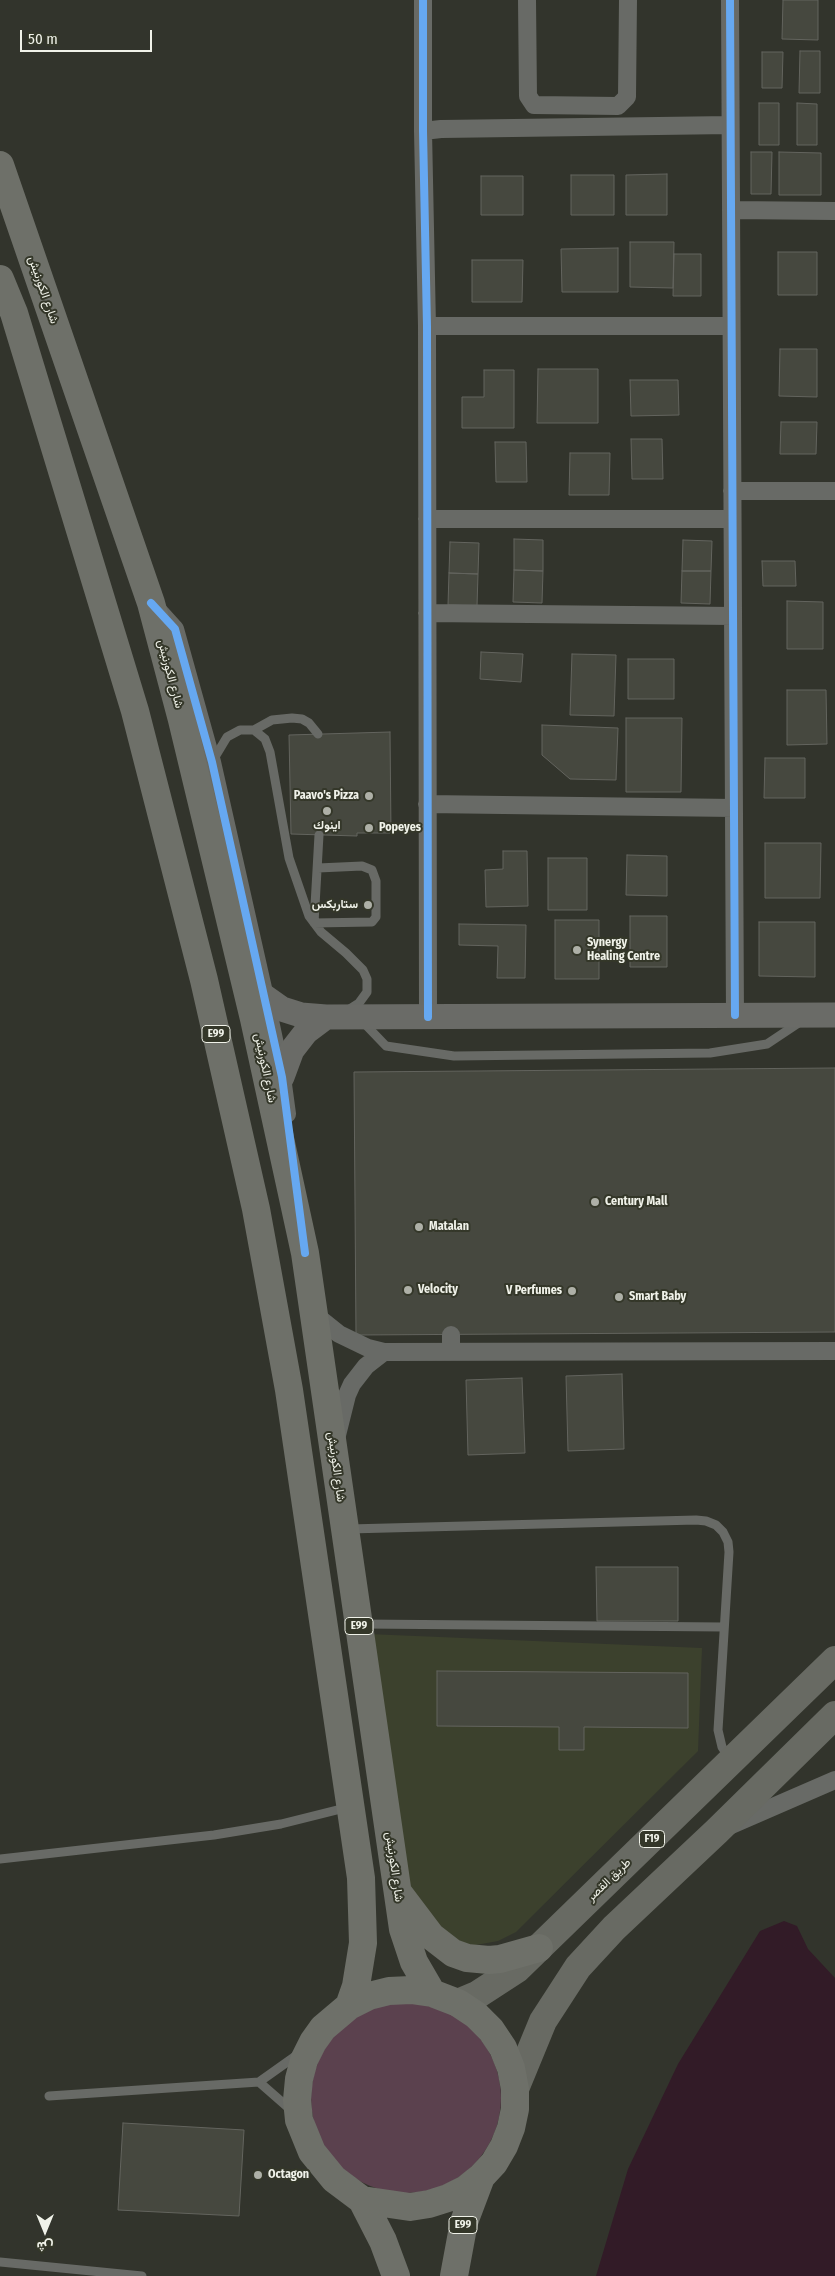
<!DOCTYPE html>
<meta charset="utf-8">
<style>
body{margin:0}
#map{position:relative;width:835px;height:2276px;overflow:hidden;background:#32342c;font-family:"Fira Sans Condensed",Vazirmatn,sans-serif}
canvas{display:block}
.north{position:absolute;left:20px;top:2206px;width:50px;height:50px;-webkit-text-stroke:4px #343729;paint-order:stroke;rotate:180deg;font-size:14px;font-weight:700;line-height:20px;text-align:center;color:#f0f2e9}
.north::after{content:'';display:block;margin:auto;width:18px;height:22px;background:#f0f2e9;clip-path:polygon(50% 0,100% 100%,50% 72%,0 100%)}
.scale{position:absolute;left:20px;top:30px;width:132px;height:22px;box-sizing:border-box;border:2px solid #f0f2e9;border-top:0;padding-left:6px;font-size:15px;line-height:18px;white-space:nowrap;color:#f0f2e9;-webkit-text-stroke:4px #343729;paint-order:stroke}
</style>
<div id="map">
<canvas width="835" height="2276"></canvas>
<div class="north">ش</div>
<div class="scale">50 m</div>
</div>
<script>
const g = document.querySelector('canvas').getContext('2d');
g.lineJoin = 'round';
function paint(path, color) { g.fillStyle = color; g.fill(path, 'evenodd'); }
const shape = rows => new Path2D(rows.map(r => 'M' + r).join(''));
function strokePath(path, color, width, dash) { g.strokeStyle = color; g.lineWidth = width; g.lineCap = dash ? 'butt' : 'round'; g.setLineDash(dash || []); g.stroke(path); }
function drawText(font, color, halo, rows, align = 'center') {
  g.font = font + ' "Fira Sans Condensed",Vazirmatn,sans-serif'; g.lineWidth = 4; g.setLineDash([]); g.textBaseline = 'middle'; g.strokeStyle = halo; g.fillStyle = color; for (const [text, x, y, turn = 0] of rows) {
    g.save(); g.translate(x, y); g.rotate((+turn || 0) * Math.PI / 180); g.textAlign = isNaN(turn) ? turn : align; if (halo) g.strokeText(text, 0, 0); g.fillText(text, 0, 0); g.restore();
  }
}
paint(shape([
 [368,1634,702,1648,698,1751,516,1932,498,1941,476,1945,455,1944,410,1896]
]), '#3c412d');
paint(shape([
 '311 2098a95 95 0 1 1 190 0a95 95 0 1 1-190 0Z'
]), '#5b414e');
paint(shape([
 [784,1921,797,1926,808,1949,835,1978,835,2276,596,2276,628,2169,678,2064,760,1931]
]), '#321b27');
const building = shape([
 [783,0,818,0,818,40,782,39,783,0],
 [800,51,820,51,820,93,799,93,800,51],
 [762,52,783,52,782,88,762,88,762,52],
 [759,103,779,103,779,145,759,145,759,103],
 [797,103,817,104,817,145,797,145,797,103],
 [751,152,772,152,771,194,751,194,751,152],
 [779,152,821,153,821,195,779,195,779,152],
 [667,174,667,215,626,215,626,175,667,174],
 [571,175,614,175,614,215,571,215,571,175],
 [481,176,523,176,523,215,481,215,481,176],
 [630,242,674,242,673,288,630,287,630,242],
 [618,248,618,292,562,292,561,249,618,248],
 [778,252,817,252,817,295,778,295,778,252],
 [674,254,701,254,701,296,673,296,674,254],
 [472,260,523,260,522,302,472,302,472,260],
 [780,349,817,349,817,397,779,396,780,349],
 [538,369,598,369,598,423,537,423,538,369],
 [484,370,514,370,514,428,462,428,462,397,484,397,484,370],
 [630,380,678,380,679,415,631,416,630,380],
 [781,422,817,422,816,454,780,454,781,422],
 [631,439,662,439,663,479,632,479,631,439],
 [495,442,526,442,527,482,496,482,495,442],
 [570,453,610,453,609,495,569,495,570,453],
 [514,539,543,540,543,571,514,570,514,539],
 [683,540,712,541,711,571,682,571,683,540],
 [450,542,479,543,478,574,449,573,450,542],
 [762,561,795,561,796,586,763,586,762,561],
 [514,570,543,571,542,603,513,602,514,570],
 [682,571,711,571,710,604,681,603,682,571],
 [449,573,478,574,477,606,448,605,449,573],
 [787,601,823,602,823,649,787,649,787,601],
 [481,652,523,654,521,682,480,679,481,652],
 [572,654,616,655,614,716,570,715,572,654],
 [628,659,674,659,674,699,628,699,628,659],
 [787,690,826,690,827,744,787,745,787,690],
 [626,718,682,718,681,792,626,792,626,718],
 [542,725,618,728,616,780,570,779,542,755,542,725],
 [390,732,391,833,357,833,357,836,291,834,289,735,390,732],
 [765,758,805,758,805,798,764,798,765,758],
 [765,843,821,843,820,898,765,898,765,843],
 [503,851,527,851,528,906,486,907,485,870,503,869,503,851],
 [627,855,667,856,667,896,626,895,627,855],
 [548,858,587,858,587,910,548,910,548,858],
 [630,916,667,916,667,967,630,967,630,916],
 [555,920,599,920,599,979,555,979,555,920],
 [759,922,815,922,815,977,759,976,759,922],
 [459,924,526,925,525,978,497,978,498,946,459,945,459,924],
 [835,1068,835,1332,356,1335,354,1072,835,1068],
 [622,1374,624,1449,568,1451,566,1376,622,1374],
 [522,1378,525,1453,468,1455,466,1380,522,1378],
 [596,1567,678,1567,678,1621,597,1621,596,1567],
 [437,1671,688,1673,688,1728,584,1727,584,1750,559,1750,559,1727,437,1726,437,1671],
 [123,2123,244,2130,239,2216,118,2210,123,2123]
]);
paint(building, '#46483f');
strokePath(building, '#63645e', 1);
strokePath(shape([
 [254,730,272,720,292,718,302,719,309,723,318,734],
 [212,762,227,737,240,730,254,730,265,739,270,752,289,858,309,916,321,932,346,953,363,970,367,979,367,992,359,1003,348,1010],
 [318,868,362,866,372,870,376,881,376,917,372,922,314,923,319,835],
 [362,1021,386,1046,454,1056,710,1053,767,1044,800,1022],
 [349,1529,696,1520,706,1521,716,1525,723,1532,728,1542,729,1552,718,1730,722,1747,730,1759],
 [362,1624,724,1627],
 [0,1859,214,1835,281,1824,349,1807],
 [259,2082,291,2110],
 [49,2096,259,2082,297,2055],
 [0,2262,142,2276]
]), '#686a66', 9);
strokePath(shape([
 [423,0,423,131,427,326,428,1017],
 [527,0,528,96,534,105,618,106,627,97,628,0],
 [730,0,735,1015],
 [423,131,441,129,730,125],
 [731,210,835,211],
 [427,326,731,326],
 [732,491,835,491],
 [427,519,732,519],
 [156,608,175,629,212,762,265,997,282,1077,287,1114],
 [427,613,733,616],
 [427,804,734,808],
 [314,1314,339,1334,368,1348,384,1352,835,1351],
 [451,1335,451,1352],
 [337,1435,347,1395,352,1384,366,1366,384,1352],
 [729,1826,835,1780]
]), '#686a66', 18);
strokePath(shape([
 [265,997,282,1009,301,1015,326,1017,835,1015],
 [282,1077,292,1050,306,1032,326,1017]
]), '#6a6b67', 25);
strokePath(shape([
 [458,2003,477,1995,517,1969,835,1660],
 [515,2089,543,2021,578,1967,614,1928,717,1831,835,1715]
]), '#686a63', 28);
strokePath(shape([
 [0,165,151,603,182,720,254,1019,305,1253,403,1929,414,1962,432,1993],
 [0,279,14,313,135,711,204,980,256,1209,289,1390,361,1878,363,1943,356,1986,349,2006],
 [400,1895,431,1936,453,1953,467,1958,489,1960,500,1959,539,1948],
 [362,2200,410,2207,429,2204,448,2198,466,2189,481,2177,494,2163,504,2146,511,2128,515,2109,515,2089,511,2068,503,2048,491,2030,476,2015,458,2003,432,1993,411,1990,389,1991,369,1996,349,2006,323,2028,313,2042,304,2060,299,2079,297,2100,299,2120,312,2152,334,2179,362,2200,383,2241,396,2276],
 [454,2276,464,2222,481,2177]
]), '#6e7069', 28);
strokePath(shape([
 [423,0,423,131,427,326,428,1017],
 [730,0,735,1015],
 [151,603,175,629,212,762,282,1077,305,1253]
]), '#66a8f1', 8);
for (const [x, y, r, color] of [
 [369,796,5,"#aeb0a7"],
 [327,811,5,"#aeb0a7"],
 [369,828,5,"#aeb0a7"],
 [368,905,5,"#aeb0a7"],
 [577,950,5,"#aeb0a7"],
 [595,1202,5,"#aeb0a7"],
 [419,1227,5,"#aeb0a7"],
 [408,1290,5,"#aeb0a7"],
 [572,1291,5,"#aeb0a7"],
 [619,1297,5,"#aeb0a7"],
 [258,2175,5,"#aeb0a7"]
]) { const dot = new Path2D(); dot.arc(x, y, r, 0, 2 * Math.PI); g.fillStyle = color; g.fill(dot); strokePath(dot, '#343729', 2); }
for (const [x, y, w] of [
 [216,1034,28],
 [359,1626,28],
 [652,1839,25],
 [463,2225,28]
]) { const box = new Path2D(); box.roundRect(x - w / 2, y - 8.5, w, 17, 4); g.fillStyle = '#343729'; g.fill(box); strokePath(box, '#f0f2e9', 1); }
drawText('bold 11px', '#f0f2e9', null, [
 ["E99",216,1034],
 ["E99",359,1626],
 ["F19",652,1839],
 ["E99",463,2225]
]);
drawText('12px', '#f0f2e9', '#343729', [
 ["شارع الكورنيش",43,290,71],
 ["شارع الكورنيش",170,674,75],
 ["شارع الكورنيش",265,1068,78],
 ["شارع الكورنيش",336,1467,82],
 ["شارع الكورنيش",394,1867,82],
 ["طريق القصر",609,1880,-44]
]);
drawText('bold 12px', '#f0f2e9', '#343729', [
 ["Paavo's Pizza",359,796,"right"],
 ["اينوك",327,826,"center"],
 ["Popeyes",379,828],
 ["ستاربكس",358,905,"right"],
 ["Synergy",587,943],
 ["Healing Centre",587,957],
 ["Century Mall",605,1202],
 ["Matalan",429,1227],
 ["Velocity",418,1290],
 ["V Perfumes",562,1291,"right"],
 ["Smart Baby",629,1297],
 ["Octagon",268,2175]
], 'left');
</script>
